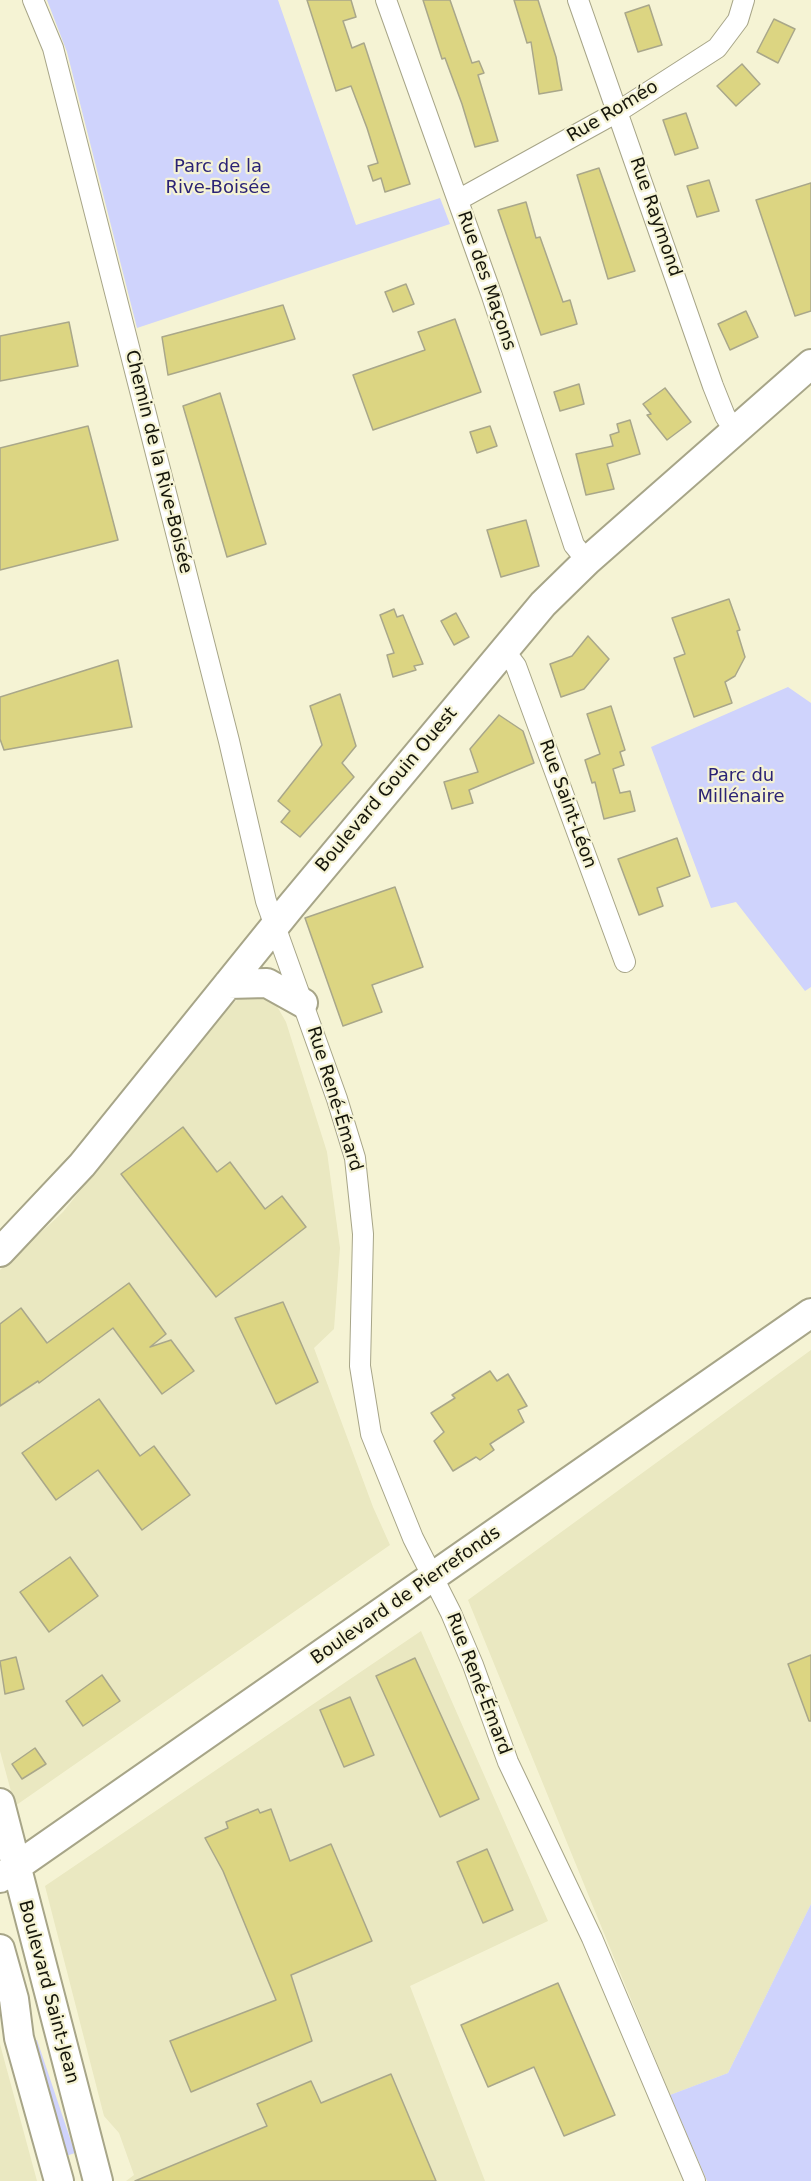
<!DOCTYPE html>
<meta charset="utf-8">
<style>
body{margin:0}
canvas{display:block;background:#f5f3d4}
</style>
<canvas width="811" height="2181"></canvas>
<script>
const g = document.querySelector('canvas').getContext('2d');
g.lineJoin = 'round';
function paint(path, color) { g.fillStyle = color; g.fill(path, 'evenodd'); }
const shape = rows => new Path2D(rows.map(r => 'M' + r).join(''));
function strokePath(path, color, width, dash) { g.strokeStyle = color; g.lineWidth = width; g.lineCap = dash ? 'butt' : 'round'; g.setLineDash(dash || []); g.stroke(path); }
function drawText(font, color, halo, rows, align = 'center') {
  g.font = font + ' "DejaVu Sans",sans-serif'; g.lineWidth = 4.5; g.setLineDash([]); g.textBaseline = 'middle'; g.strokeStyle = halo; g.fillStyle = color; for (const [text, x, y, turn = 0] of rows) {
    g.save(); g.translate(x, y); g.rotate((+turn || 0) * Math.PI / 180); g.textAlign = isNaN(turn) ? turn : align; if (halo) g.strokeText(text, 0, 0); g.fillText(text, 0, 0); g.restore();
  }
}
paint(shape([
 [255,996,274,1001,286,1022,327,1152,340,1248,334,1329,314,1348,373,1507,390,1545,15,1806,0,1751,0,1270,63,1212,218,1018,237,1000],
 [811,1350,811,1904,728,2073,670,2095,468,1600],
 [421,1631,548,1921,410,1986,485,2181,126,2181,134,2175,119,2133,104,2116,45,1886],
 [0,2044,4,2059,37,2181,0,2181]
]), '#eae8c1');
paint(shape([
 [47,0,278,0,356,225,440,198,450,224,137,328,67,52],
 [788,687,811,703,811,987,805,991,736,902,711,908,651,747],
 [811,1904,811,2181,707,2181,670,2095,728,2073],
 [35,2040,37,2040,75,2153,66,2156]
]), '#cfd3fc');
const building = shape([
 [307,0,351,0,356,17,343,21,352,48,364,43,410,184,385,192,381,178,373,181,368,166,378,163,367,128,351,86,336,91,307,0],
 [423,0,450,0,472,63,479,61,484,73,478,75,498,141,475,147,462,104,445,58,442,59,423,0],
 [514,0,538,0,556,57,562,90,539,94,531,42,527,43,514,0],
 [649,5,662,45,638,52,625,13,649,5],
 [774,19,795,29,778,63,757,52,774,19],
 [742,64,760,84,736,106,717,86,742,64],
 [686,113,698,148,675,155,663,120,686,113],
 [599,168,635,271,608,279,577,175,599,168],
 [709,180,719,211,697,217,687,186,709,180],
 [811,183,811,311,795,316,756,200,811,183],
 [526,202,536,238,540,237,563,302,570,300,577,324,541,335,498,210,526,202],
 [406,284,414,304,393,312,385,292,406,284],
 [283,305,295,339,168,375,162,337,283,305],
 [746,311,758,337,730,350,718,324,746,311],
 [455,319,481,392,373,430,353,375,425,350,418,332,455,319],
 [69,322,78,366,0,381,0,336,69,322],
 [579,384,584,404,560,411,554,392,579,384],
 [665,388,691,422,667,440,647,415,651,414,643,404,665,388],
 [220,393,266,544,227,557,183,406,220,393],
 [630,420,640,454,607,464,614,489,586,495,576,454,613,446,610,435,619,432,617,424,630,420],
 [88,426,118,540,0,570,0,448,88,426],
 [490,426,497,446,477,453,470,432,490,426],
 [526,520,539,566,501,577,487,530,526,520],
 [729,599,740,630,737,631,745,657,735,676,725,682,732,703,694,717,674,658,685,654,672,618,729,599],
 [394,609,397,617,403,615,423,664,414,666,416,670,393,677,387,655,394,653,380,615,394,609],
 [456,613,469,637,454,645,441,621,456,613],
 [588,636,609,659,584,689,561,697,550,664,572,656,588,636],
 [118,660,132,727,4,750,0,739,0,697,118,660],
 [340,694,356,746,342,763,354,777,300,837,281,822,290,811,278,801,322,745,310,706,340,694],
 [611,706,625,750,620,752,624,765,613,769,620,793,630,791,635,811,604,819,595,782,592,783,585,760,600,754,587,714,611,706],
 [499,715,523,731,534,763,469,790,473,803,452,809,444,782,478,772,470,749,499,715],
 [677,838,690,876,657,888,663,906,639,915,618,859,677,838],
 [395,887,423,967,372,985,382,1012,343,1026,305,918,395,887],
 [183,1127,217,1172,230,1162,265,1209,282,1196,306,1227,216,1297,121,1174,183,1127],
 [129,1283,166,1334,150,1347,171,1340,194,1371,162,1394,113,1328,39,1383,38,1381,0,1406,0,1324,21,1308,47,1343,129,1283],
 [283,1302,318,1382,276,1404,235,1318,283,1302],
 [490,1371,497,1381,508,1374,527,1406,518,1410,524,1422,490,1444,494,1450,480,1460,476,1457,453,1471,434,1441,444,1432,431,1413,455,1398,452,1395,490,1371],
 [99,1399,140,1456,154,1446,190,1495,142,1530,98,1470,56,1500,22,1453,99,1399],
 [70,1557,98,1596,49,1632,20,1592,70,1557],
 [811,1655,811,1721,809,1721,788,1664,811,1655],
 [16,1657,24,1689,5,1694,0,1661,16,1657],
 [415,1658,479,1799,440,1817,376,1676,415,1658],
 [102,1675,120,1701,83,1726,66,1701,102,1675],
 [350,1697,374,1755,344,1767,320,1710,350,1697],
 [35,1748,46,1764,22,1779,12,1764,35,1748],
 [258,1809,260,1813,271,1809,290,1861,331,1844,372,1941,291,1975,312,2041,191,2092,170,2041,276,2000,223,1871,205,1838,228,1828,226,1822,258,1809],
 [487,1849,513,1910,483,1923,457,1862,487,1849],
 [558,1983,615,2115,564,2136,534,2067,488,2087,461,2025,558,1983],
 [391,2074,436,2181,135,2181,267,2126,257,2104,311,2081,321,2103,391,2074]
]);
paint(building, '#dcd582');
strokePath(building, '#a9a78a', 1.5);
const street = shape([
 [33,0,53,48,229,741,266,901,337,1099,355,1158,363,1234,360,1366,371,1434,413,1538,451,1613,473,1665,508,1762,592,1938,695,2181],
 [386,0,492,296,574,545,587,561],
 [578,0,713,386,725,416,736,432],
 [458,200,619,111,717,48,738,20,744,0],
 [503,649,516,666,625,962]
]);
const secondary = shape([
 [228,984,267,983,303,1003],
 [0,1252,82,1165,291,906,543,604,587,561,811,364],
 [0,1803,98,2181],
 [0,1878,811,1313],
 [0,1949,14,1999,19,2038,59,2181]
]);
strokePath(street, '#a7a588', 22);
strokePath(secondary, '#a7a588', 32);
strokePath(street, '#fff', 20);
strokePath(secondary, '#fff', 28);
drawText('18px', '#15150a', '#f5f3d4', [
 ["Rue Roméo",613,112,-31],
 ["Rue Raymond",655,217,71],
 ["Rue des Maçons",486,281,71],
 ["Chemin de la Rive-Boisée",158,462,76],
 ["Boulevard Gouin Ouest",387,790,-50],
 ["Rue Saint-Léon",567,804,70],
 ["Rue René-Émard",334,1099,73],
 ["Boulevard de Pierrefonds",406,1596,-35],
 ["Rue René-Émard",478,1684,69],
 ["Boulevard Saint-Jean",48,1992,75]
]);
drawText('18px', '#2b2375', '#f5f3d4', [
 ["Parc de la",218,167],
 ["Rive-Boisée",218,188],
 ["Parc du",741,776],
 ["Millénaire",741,797]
]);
</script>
